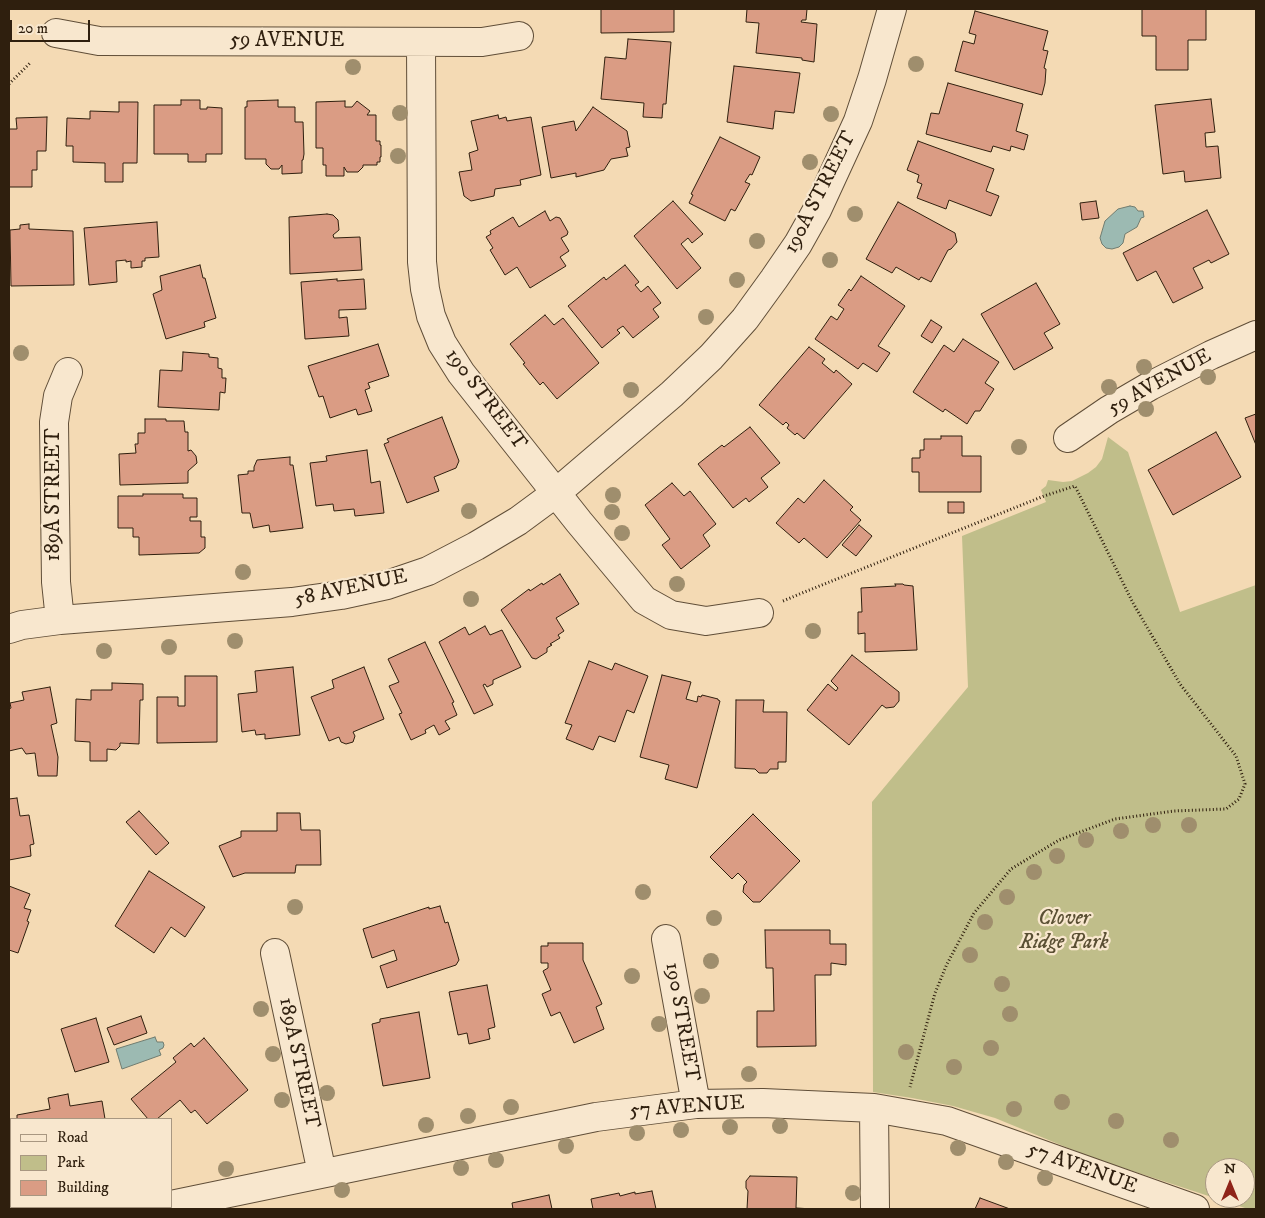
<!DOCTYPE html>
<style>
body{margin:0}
#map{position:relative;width:1265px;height:1218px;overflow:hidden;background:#f4dab4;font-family:"IM FELL DW Pica",serif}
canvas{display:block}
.frame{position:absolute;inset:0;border:10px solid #2f1f0e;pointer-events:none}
.legend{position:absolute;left:10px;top:1118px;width:162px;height:90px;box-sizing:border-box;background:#f8e7ce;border:1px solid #a89781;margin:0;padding:6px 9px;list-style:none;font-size:15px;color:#2f1f0e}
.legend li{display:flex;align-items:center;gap:10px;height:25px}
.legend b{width:25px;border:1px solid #a89781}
.north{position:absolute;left:1205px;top:1158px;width:50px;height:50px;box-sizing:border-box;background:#f8e7ce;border:1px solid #a89781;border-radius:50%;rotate:0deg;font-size:14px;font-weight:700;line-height:20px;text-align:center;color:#2f1f0e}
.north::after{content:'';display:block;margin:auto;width:18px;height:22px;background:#8f2418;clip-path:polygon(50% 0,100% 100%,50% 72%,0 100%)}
.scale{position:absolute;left:10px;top:20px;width:80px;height:22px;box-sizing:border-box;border:2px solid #2f1f0e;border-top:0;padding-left:6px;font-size:15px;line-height:18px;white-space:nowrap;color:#2f1f0e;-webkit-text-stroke:4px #f8e7ce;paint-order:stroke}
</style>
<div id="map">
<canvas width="1265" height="1218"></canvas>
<div class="frame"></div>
<ul class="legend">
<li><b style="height:6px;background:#f8e7ce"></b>Road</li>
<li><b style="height:14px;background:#c0be8a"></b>Park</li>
<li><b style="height:14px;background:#da9c84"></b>Building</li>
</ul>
<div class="north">N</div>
<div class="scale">20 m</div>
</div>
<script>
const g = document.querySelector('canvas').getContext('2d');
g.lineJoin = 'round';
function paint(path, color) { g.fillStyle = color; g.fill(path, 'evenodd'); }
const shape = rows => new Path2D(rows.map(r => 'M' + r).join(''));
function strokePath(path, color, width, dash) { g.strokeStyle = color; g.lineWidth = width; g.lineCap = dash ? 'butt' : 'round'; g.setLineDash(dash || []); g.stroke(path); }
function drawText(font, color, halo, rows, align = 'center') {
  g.font = font + ' "IM FELL DW Pica",serif'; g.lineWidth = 4.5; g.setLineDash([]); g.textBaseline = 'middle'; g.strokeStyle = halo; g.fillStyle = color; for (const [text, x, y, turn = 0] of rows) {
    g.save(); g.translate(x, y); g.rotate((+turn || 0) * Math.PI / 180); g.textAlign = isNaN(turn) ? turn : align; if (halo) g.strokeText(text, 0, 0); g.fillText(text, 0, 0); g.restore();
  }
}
paint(shape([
 [1108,437,1128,452,1180,612,1256,585,1256,1209,1248,1209,1090,1157,995,1118,953,1106,912,1098,873,1092,872,802,968,687,962,536,1046,502,1041,490,1046,486,1048,480,1063,482,1072,481,1088,473,1096,467,1102,459],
 [1215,1168,1245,1168,1245,1198,1215,1198]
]), '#c0be8a');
const water = shape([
 [1130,206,1135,207,1138,211,1143,211,1144,217,1141,218,1137,227,1125,234,1123,243,1119,247,1112,249,1106,248,1102,244,1100,238,1105,221,1118,209,1130,206],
 [155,1037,157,1042,163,1042,164,1045,163,1048,159,1050,161,1055,122,1069,116,1049,155,1037]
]);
paint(water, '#9cbab2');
strokePath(water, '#707c70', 1);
const building = shape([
 [601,9,674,9,674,32,601,33,601,9],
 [747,9,807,9,806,20,802,20,801,22,817,24,814,62,802,60,802,58,756,53,759,23,746,22,747,9],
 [1142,9,1206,9,1206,40,1188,40,1188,70,1156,70,1156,36,1142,36,1142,9],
 [975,11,1048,31,1043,50,1048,51,1044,68,1046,69,1045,83,1042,95,955,71,963,41,974,44,976,35,969,33,975,11],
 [628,39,671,42,666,104,663,104,662,118,643,117,644,103,601,99,605,57,626,59,628,39],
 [734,66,800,73,794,113,775,111,773,129,727,122,734,66],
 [948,83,1023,104,1016,131,1028,135,1024,150,1011,146,1010,151,993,146,991,152,926,134,931,113,939,114,948,83],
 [1211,99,1215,132,1205,133,1206,147,1218,146,1221,178,1185,182,1184,171,1163,174,1155,105,1211,99],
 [181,100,200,100,200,109,207,109,207,107,222,108,222,154,206,154,206,162,188,162,188,154,154,154,154,105,181,105,181,100],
 [278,100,278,107,295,107,295,122,303,122,304,154,303,160,302,160,302,173,282,174,282,165,279,169,271,169,266,164,266,159,245,159,245,107,247,107,247,101,278,100],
 [345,101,345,107,352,107,357,101,370,111,367,115,376,115,376,141,380,141,380,145,381,145,381,157,380,157,380,162,377,162,377,165,363,165,363,167,358,172,347,172,344,167,344,176,326,176,326,165,323,165,323,148,316,148,316,102,345,101],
 [119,102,138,102,137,163,123,163,123,182,105,182,105,163,73,162,73,146,66,146,67,118,90,119,90,111,119,112,119,102],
 [593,107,627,131,630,147,626,148,628,156,611,159,604,170,576,177,576,173,551,178,542,127,574,121,576,131,593,107],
 [498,115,499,119,506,117,507,121,531,117,541,175,520,180,521,185,495,189,494,196,471,201,464,196,459,172,472,170,469,153,478,150,471,121,498,115],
 [47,117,46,151,37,151,37,170,32,170,32,187,9,187,9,129,17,129,16,118,47,117],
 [720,137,760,157,752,175,750,174,745,182,750,184,735,211,731,209,725,221,689,203,693,195,691,194,720,137],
 [918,141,994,169,986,191,999,196,991,216,949,200,946,209,917,198,922,184,917,182,919,175,907,170,918,141],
 [673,201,703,234,692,243,688,238,681,244,701,268,677,289,634,236,673,201],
 [1096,201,1099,218,1082,220,1080,203,1096,201],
 [898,202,955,233,957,242,951,249,948,250,931,282,921,277,919,280,896,267,892,273,866,259,898,202],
 [1207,210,1229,254,1211,263,1209,260,1193,268,1203,288,1173,303,1156,271,1137,281,1123,253,1207,210],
 [545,211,550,221,556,217,560,218,568,232,567,235,561,238,569,251,560,257,566,266,530,288,517,267,505,275,490,250,493,248,486,237,491,234,490,231,513,217,519,227,545,211],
 [327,214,333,215,338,220,339,230,333,235,334,238,360,237,362,270,290,274,289,217,327,214],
 [157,222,159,257,145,258,145,261,142,261,142,267,131,268,131,261,126,262,126,260,116,261,117,282,89,285,84,228,157,222],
 [29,224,29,229,73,231,74,285,11,286,10,230,20,229,20,225,29,224],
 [200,265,203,278,205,278,216,318,204,322,205,327,166,339,153,294,162,290,160,276,200,265],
 [625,265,639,282,635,285,641,292,648,286,661,303,653,309,659,317,633,338,623,326,617,330,620,333,602,348,568,306,604,277,606,280,625,265],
 [861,276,905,306,878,346,890,353,877,372,863,363,858,369,815,339,831,316,837,320,844,309,838,305,849,289,851,291,861,276],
 [337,279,337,281,364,279,366,309,339,310,339,318,347,317,349,336,305,339,301,282,337,279],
 [1036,283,1060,324,1044,333,1053,348,1014,370,981,314,1036,283],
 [545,315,554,325,563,318,599,363,557,399,543,382,540,385,523,364,525,363,510,344,545,315],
 [931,320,942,327,932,343,921,336,931,320],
 [963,339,999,362,985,383,994,389,980,411,975,411,967,424,945,409,943,412,913,392,944,345,954,352,963,339],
 [378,344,389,376,368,383,370,388,365,390,372,411,358,415,356,409,330,418,323,396,319,397,308,366,378,344],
 [809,347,825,359,822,363,834,373,836,370,852,384,804,439,797,433,795,435,787,428,789,425,786,422,783,425,759,405,809,347],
 [183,352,209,354,209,357,218,358,218,368,222,369,222,378,226,378,225,393,220,392,219,410,158,407,160,370,182,371,183,352],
 [1256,414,1256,445,1245,418,1256,414],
 [442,417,459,461,456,468,434,477,439,491,407,503,384,444,389,442,387,439,442,417],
 [145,419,166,419,166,421,184,421,185,432,188,432,188,451,191,450,196,456,197,463,188,471,188,483,120,485,119,454,136,453,135,444,138,444,138,433,145,433,145,419],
 [750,427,780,463,761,478,768,487,749,502,746,498,733,508,698,464,722,445,724,447,750,427],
 [1216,432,1241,477,1173,515,1148,470,1216,432],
 [941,436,962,436,962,456,981,456,981,492,919,492,919,472,912,472,912,458,920,458,920,450,924,450,924,439,941,439,941,436],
 [367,450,371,483,380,481,384,513,355,516,354,509,334,511,333,504,316,506,310,463,327,461,326,456,367,450],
 [290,457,290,465,293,465,303,528,270,532,269,525,253,528,250,513,242,513,238,475,248,474,248,471,254,471,254,467,257,460,290,457],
 [824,480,853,507,850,510,861,520,827,558,804,538,799,543,776,523,798,498,804,503,824,480],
 [672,483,684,496,690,491,716,524,703,535,710,546,681,569,662,545,670,539,645,505,672,483],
 [143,494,183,494,183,498,197,498,197,517,190,517,190,521,201,521,201,537,205,537,205,548,199,553,139,555,139,537,133,537,133,528,118,528,118,496,143,496,143,494],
 [948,502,964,502,964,513,948,513,948,502],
 [859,525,872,536,856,556,842,545,859,525],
 [560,574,579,604,556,618,564,631,558,635,560,638,550,644,552,645,547,648,547,652,536,659,532,658,501,610,529,589,530,591,542,583,543,585,560,574],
 [895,584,903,584,904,585,913,586,917,650,865,652,865,633,858,634,858,612,862,612,861,588,896,586,895,584],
 [485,626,490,635,502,630,521,667,493,680,493,684,487,687,485,684,483,685,493,705,474,714,439,642,465,627,469,635,485,626],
 [425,642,454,702,452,703,457,715,445,721,450,729,439,735,434,725,425,730,426,733,411,740,399,714,402,713,389,686,399,682,388,659,425,642],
 [852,655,899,692,899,701,894,707,886,708,882,705,849,745,807,710,828,684,836,691,838,688,831,681,852,655],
 [589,661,612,670,615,663,648,676,634,713,627,710,615,742,599,736,593,750,566,739,572,725,565,723,589,661],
 [293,667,300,735,265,739,265,734,256,735,255,730,242,732,238,694,257,692,255,671,293,667],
 [364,667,384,719,353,732,355,736,353,742,346,744,341,742,339,737,329,741,311,697,334,688,332,680,364,667],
 [662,675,691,682,686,699,697,702,698,696,701,697,702,695,718,699,718,700,720,701,697,788,665,779,669,765,640,757,662,675],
 [185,676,217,676,217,742,157,743,157,697,178,697,178,706,185,706,185,676],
 [112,683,143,684,143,700,140,700,139,744,120,743,120,746,116,750,107,749,107,761,90,761,90,742,75,741,76,699,91,700,91,690,112,690,112,683],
 [50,687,57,723,51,725,58,757,57,776,38,776,35,753,26,754,22,748,9,751,9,709,11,708,10,703,24,700,22,692,50,687],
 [736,700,764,700,763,712,787,712,786,762,778,762,778,769,770,769,767,773,759,773,755,769,735,768,736,700],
 [17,798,20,816,29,815,34,844,30,845,31,856,9,860,9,799,17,798],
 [139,811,169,843,156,855,126,822,139,811],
 [277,813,300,813,301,830,320,830,321,865,296,865,295,873,245,873,233,877,219,846,241,837,241,831,277,831,277,813],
 [753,814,800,861,760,902,753,902,743,892,744,885,747,882,738,873,732,879,710,857,753,814],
 [149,871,205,907,185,937,171,927,154,953,115,926,149,871],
 [9,886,30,894,24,908,31,910,27,921,29,922,18,953,9,950,9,886],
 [440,906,445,923,448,922,459,960,456,965,387,988,380,966,397,960,394,950,372,958,363,929,429,907,429,909,440,906],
 [765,930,830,930,830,944,846,944,846,965,831,963,831,975,815,975,816,1046,757,1047,757,1011,774,1011,773,968,766,968,765,930],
 [548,943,583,943,583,960,602,1004,596,1007,604,1029,574,1043,560,1012,551,1016,542,994,551,990,543,971,548,968,548,963,541,963,541,946,548,946,548,943],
 [487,985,495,1027,488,1029,490,1039,469,1044,467,1033,458,1035,449,992,487,985],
 [419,1012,430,1078,383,1086,372,1024,380,1022,380,1019,419,1012],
 [141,1016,147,1033,114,1045,107,1028,141,1016],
 [96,1018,109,1062,75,1072,61,1029,96,1018],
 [204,1038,248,1090,207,1124,195,1110,191,1113,180,1100,157,1119,148,1119,131,1099,176,1062,173,1058,191,1043,194,1047,204,1038],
 [68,1094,70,1106,102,1101,105,1119,17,1119,17,1115,50,1109,48,1098,68,1094],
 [11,1120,11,1162,9,1150,9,1121,11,1120],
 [750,1176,797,1177,796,1208,813,1209,747,1209,748,1191,746,1188,746,1181,750,1176],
 [652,1191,656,1209,593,1209,591,1199,619,1193,620,1196,635,1192,635,1194,652,1191],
 [549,1195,552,1209,513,1209,512,1203,549,1195],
 [980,1198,1010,1209,975,1209,980,1198]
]);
paint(building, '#da9c84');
strokePath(building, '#2f1f0e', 1);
const minor = shape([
 [56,33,99,41,482,42,519,36],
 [421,42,422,262,425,289,431,316,442,343,461,373,579,522,644,600,671,615,706,621,759,613],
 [1068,438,1109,410,1150,386,1211,355,1256,335],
 [60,620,56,582,54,422,58,396,68,372],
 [9,629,22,625,60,620,292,602,341,595,387,585,428,571,476,546,518,521,556,493,672,394,711,357,745,319,774,279,798,244,817,210,858,121,872,79,892,9],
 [666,939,696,1104],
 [275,953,322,1173],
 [874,1108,875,1209],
 [171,1205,596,1117,696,1104,763,1103,874,1108,947,1121,1195,1209]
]);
strokePath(minor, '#604e38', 30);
strokePath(shape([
 [9,84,30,63],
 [783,601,802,593,1044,496,1075,486,1133,603,1180,684,1236,756,1245,784,1239,799,1226,809,1174,811,1115,819,1059,840,1011,869,974,913,947,964,935,993,910,1087]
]), '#2f1f0e', 3, [1, 2.5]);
strokePath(minor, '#f8e7ce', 28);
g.fillStyle = '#9f8e6d';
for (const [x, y] of [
 [916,64],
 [353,67],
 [400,113],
 [831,114],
 [398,156],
 [810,162],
 [855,214],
 [757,241],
 [830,260],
 [737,280],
 [706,317],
 [21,353],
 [1144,367],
 [1208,377],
 [1109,387],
 [631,390],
 [1146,409],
 [1019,447],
 [613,495],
 [469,511],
 [612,512],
 [622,533],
 [243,572],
 [677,584],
 [471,599],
 [813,631],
 [235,641],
 [169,647],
 [104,651],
 [1153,825],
 [1189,825],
 [1121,831],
 [1086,840],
 [1057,856],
 [1034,872],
 [643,892],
 [1007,897],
 [295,907],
 [714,918],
 [985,922],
 [970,955],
 [711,961],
 [632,976],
 [1002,984],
 [702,996],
 [261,1009],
 [1010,1014],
 [659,1024],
 [991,1048],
 [906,1052],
 [273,1054],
 [954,1067],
 [749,1074],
 [327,1093],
 [282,1100],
 [1062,1102],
 [511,1107],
 [1014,1109],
 [468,1116],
 [1116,1121],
 [426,1125],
 [780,1126],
 [730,1127],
 [681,1130],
 [637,1133],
 [1171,1140],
 [566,1146],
 [958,1148],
 [496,1160],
 [1006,1162],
 [461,1168],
 [226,1169],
 [1045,1178],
 [342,1190],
 [853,1193]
]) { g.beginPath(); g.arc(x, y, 8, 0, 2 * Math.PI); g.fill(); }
drawText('21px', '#2f1f0e', '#f8e7ce', [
 ["59 AVENUE",287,42],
 ["190A STREET",821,193,-63],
 ["59 AVENUE",1160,383,-29],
 ["190 STREET",485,400,53],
 ["189A STREET",55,495,-90],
 ["58 AVENUE",351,589,-12],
 ["190 STREET",681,1022,80],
 ["189A STREET",298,1063,78],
 ["57 AVENUE",687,1108,-4],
 ["57 AVENUE",1082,1169,20]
]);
drawText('italic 21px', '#5a4f33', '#f8e7ce', [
 ["Clover",1064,920],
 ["Ridge Park",1064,944]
]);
</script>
